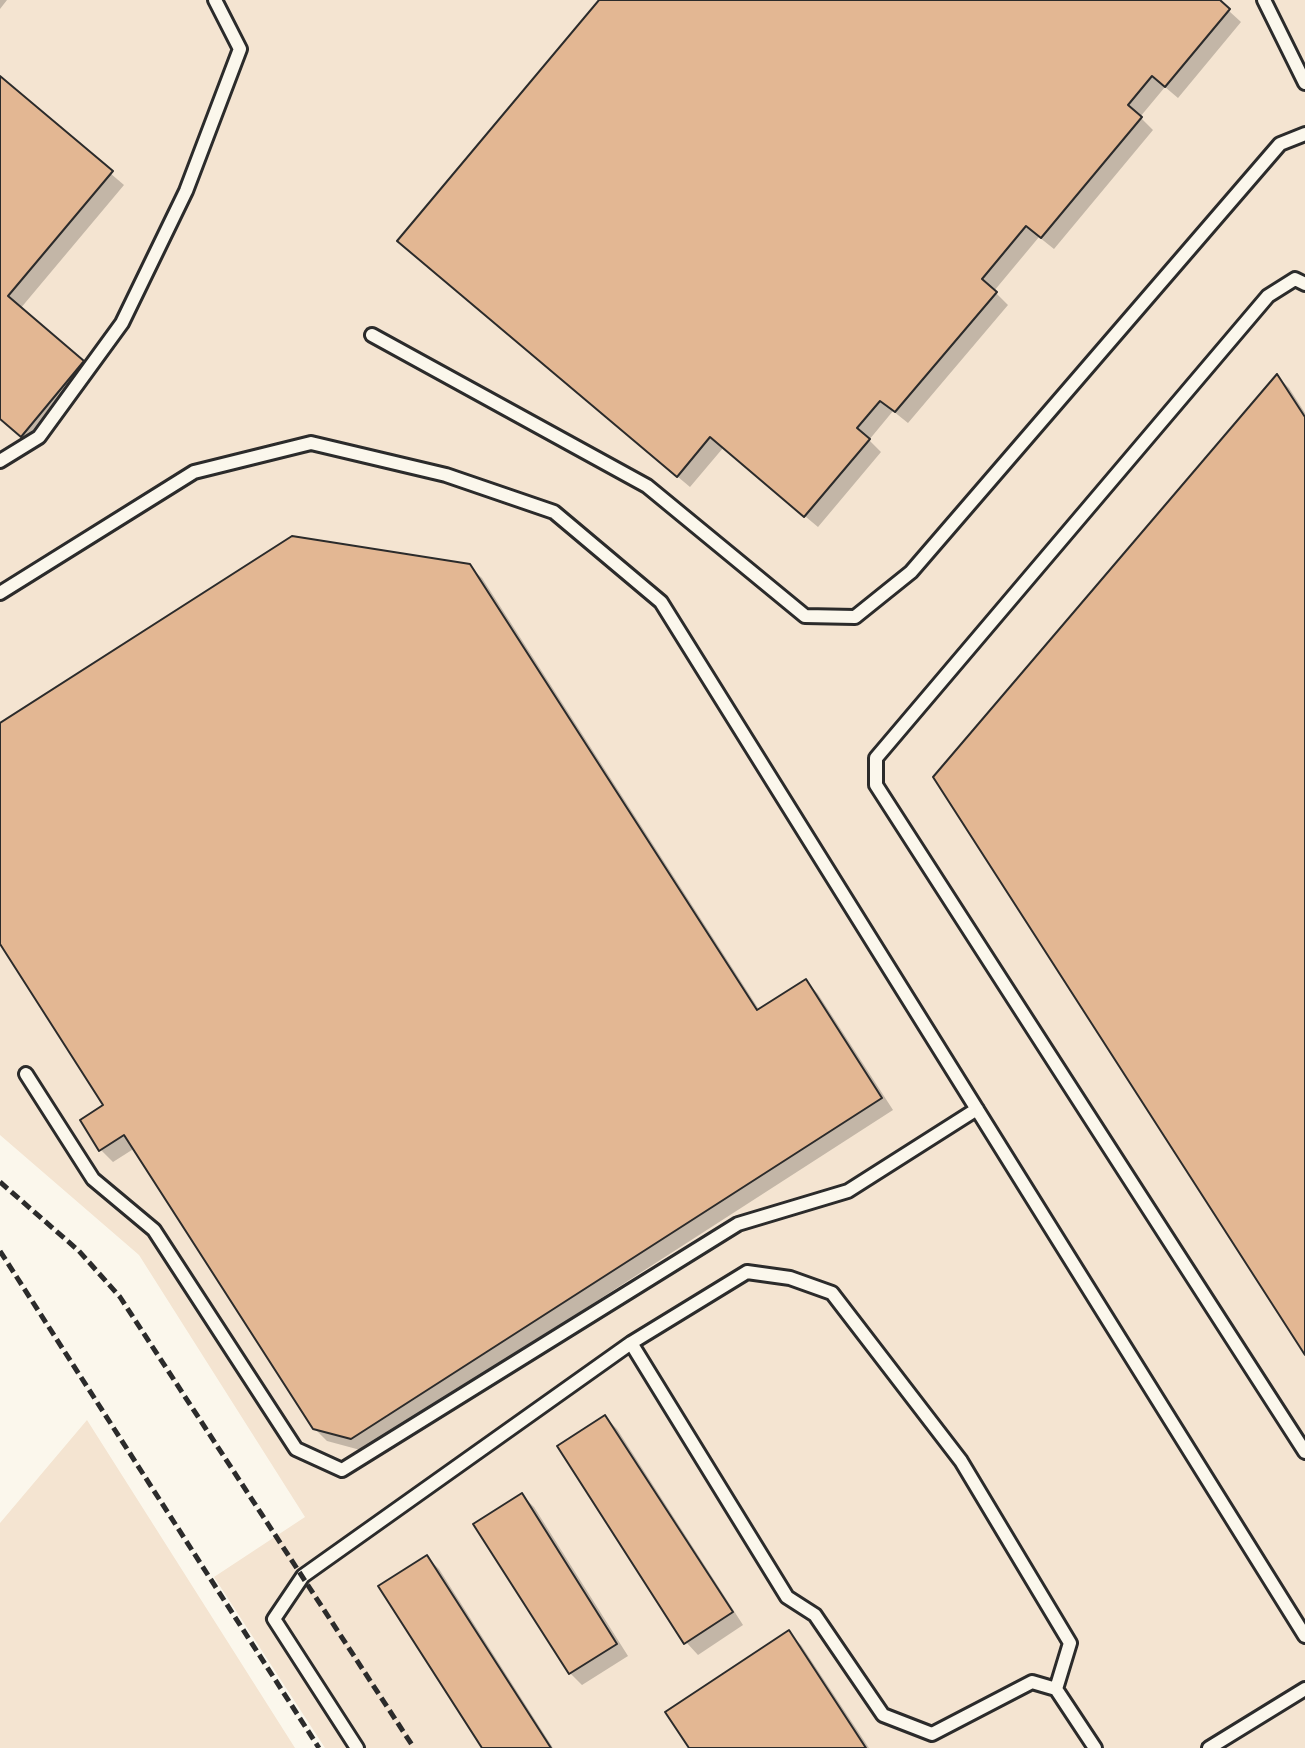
<!DOCTYPE html>
<style>
body{margin:0}
canvas{display:block;background:#fbf7ec}
</style>
<canvas width="1305" height="1748"></canvas>
<script>
const g = document.querySelector('canvas').getContext('2d');
g.lineJoin = 'round';
function paint(path, color) { g.fillStyle = color; g.fill(path, 'evenodd'); }
const shape = rows => new Path2D(rows.map(r => 'M' + r).join(''));
function strokePath(path, color, width, dash) { g.strokeStyle = color; g.lineWidth = width; g.lineCap = dash ? 'butt' : 'round'; g.setLineDash(dash || []); g.stroke(path); }
paint(shape([
 [0,0,1305,0,1305,1748,325,1748,214,1577,305,1517,139,1255,0,1135],
 [87,1420,295,1748,0,1748,0,1523]
]), '#f4e4d1');
paint(shape([
 [0,0,7,0,0,9],
 [602,0,1217,0,1241,22,1178,98,1165,87,1140,117,1153,130,1054,249,1039,237,994,291,1008,305,908,423,893,411,869,440,881,452,818,527,723,448,690,487,411,253],
 [0,79,124,185,20,309,95,374,34,447,0,419],
 [1277,376,1289,388,1305,413,1305,1351],
 [469,566,482,578,760,1011,806,981,818,994,893,1110,364,1451,327,1441,314,1428,135,1148,113,1162,101,1150,106,1106,0,941,0,726],
 [605,1417,617,1429,743,1625,698,1655,686,1642],
 [522,1495,534,1507,628,1656,582,1685,570,1673],
 [427,1557,439,1569,553,1748,484,1748],
 [789,1633,801,1645,869,1748,691,1748]
]), '#0003');
const building = shape([
 [599,0,1220,0,1230,9,1165,87,1152,76,1128,105,1142,117,1041,238,1026,226,982,279,997,292,895,412,880,401,857,428,870,439,804,517,710,437,677,477,397,241,599,0],
 [0,76,113,171,8,296,84,361,21,437,0,419,0,76],
 [1277,374,1305,417,1305,1355,933,777,1277,374],
 [292,536,470,564,757,1010,806,979,882,1098,351,1439,313,1429,124,1135,99,1151,80,1120,103,1105,0,944,0,723,292,536],
 [605,1415,733,1612,684,1644,557,1446,605,1415],
 [522,1493,617,1644,569,1674,473,1524,522,1493],
 [427,1555,551,1748,482,1748,378,1586,427,1555],
 [789,1630,866,1748,689,1748,665,1712,789,1630]
]);
paint(building, '#e3b793');
strokePath(building, '#2b2b2b', 2);
const lane = shape([
 [1264,0,1305,83],
 [1305,284,1295,279,1268,296,876,758,876,785,1305,1452],
 [372,335,647,486,805,616,855,617,911,572,1280,144,1305,134],
 [0,461,39,437,122,323,186,191,240,49,215,0],
 [0,593,194,472,311,443,446,475,554,512,661,602,1305,1636],
 [26,1074,93,1179,154,1230,296,1449,342,1470,738,1224,848,1191,977,1109],
 [1056,1689,1070,1643,961,1461,832,1293,790,1278,747,1272,631,1343,787,1597,815,1615,883,1715,932,1734,1032,1682,1056,1689,1095,1748],
 [357,1748,274,1619,303,1576,631,1343],
 [1209,1748,1305,1689]
]);
strokePath(lane, '#2b2b2b', 18);
strokePath(lane, '#fbf7ec', 12);
strokePath(shape([
 [0,1182,79,1251,120,1297,414,1748],
 [0,1251,319,1748]
]), '#2b2b2b', 5, [10, 5]);
</script>
